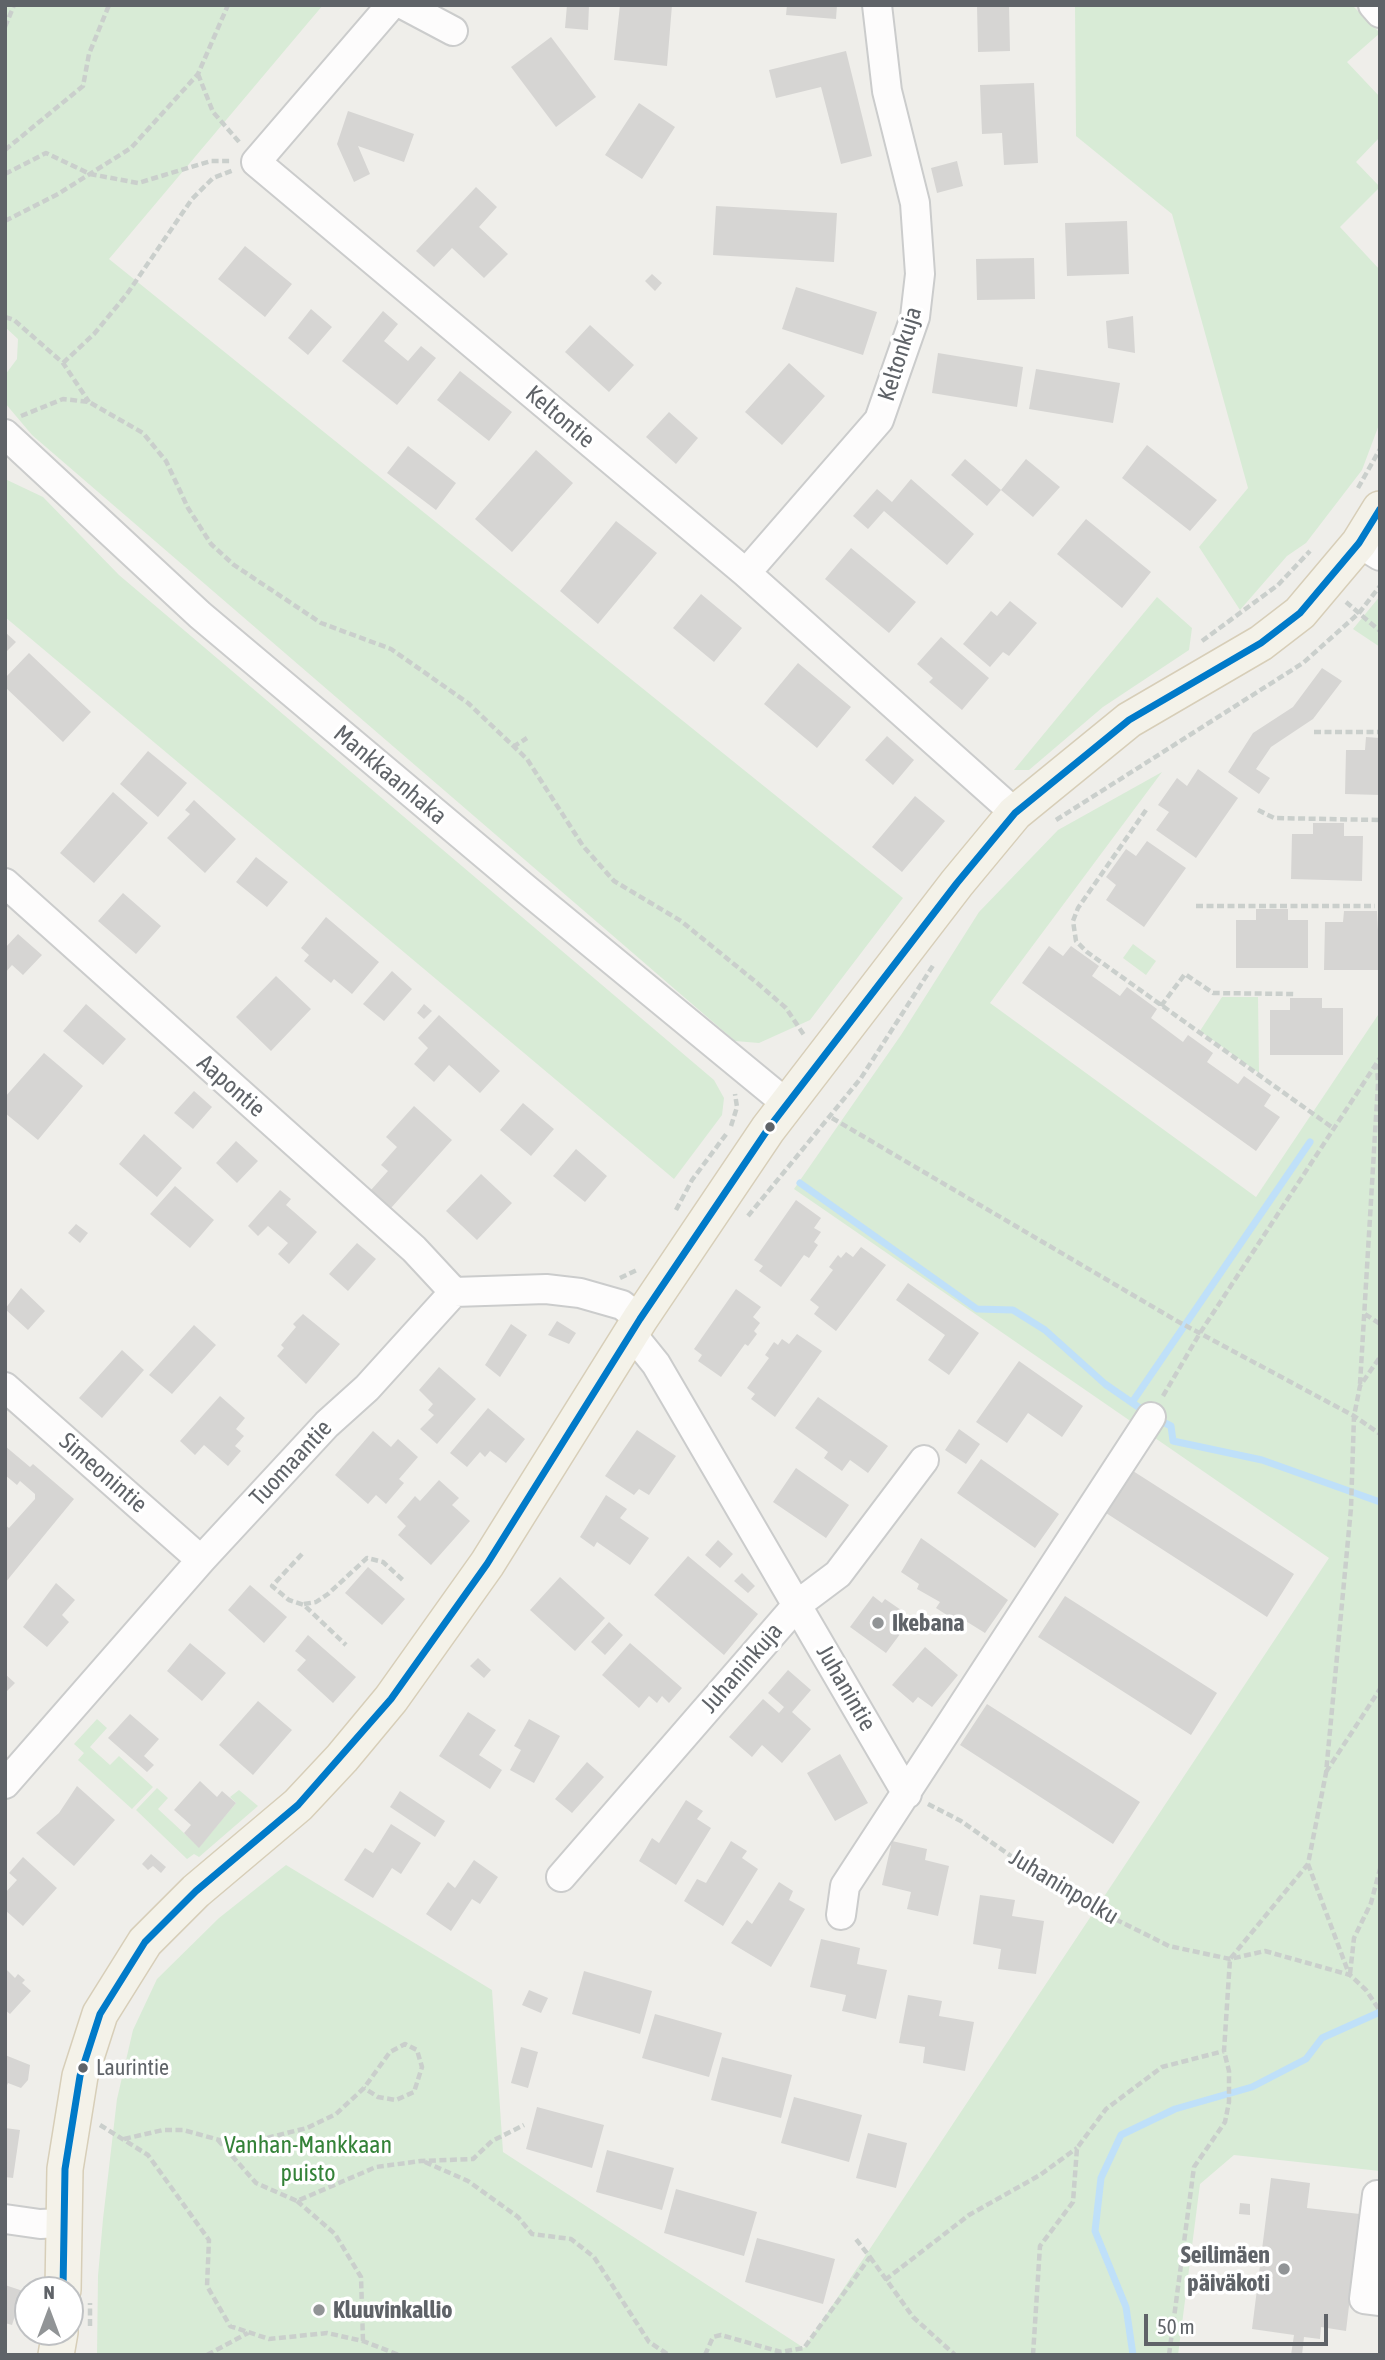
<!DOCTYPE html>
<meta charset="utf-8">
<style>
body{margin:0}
#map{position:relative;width:1385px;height:2360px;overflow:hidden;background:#efeeea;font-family:"Asap Condensed",sans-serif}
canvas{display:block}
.frame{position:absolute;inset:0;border:7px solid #5f6368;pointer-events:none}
.north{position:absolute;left:14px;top:2276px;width:70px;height:70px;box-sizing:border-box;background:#fff;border:2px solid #bfc1c3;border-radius:50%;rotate:0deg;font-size:19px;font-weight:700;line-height:28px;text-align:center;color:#5f6368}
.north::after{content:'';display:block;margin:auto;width:24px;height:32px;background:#919496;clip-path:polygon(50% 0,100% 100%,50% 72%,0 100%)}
.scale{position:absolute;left:1144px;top:2314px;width:184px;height:32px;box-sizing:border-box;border:4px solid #5f6368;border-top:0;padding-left:9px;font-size:21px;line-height:24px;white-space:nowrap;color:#5f6368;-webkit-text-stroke:5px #fff;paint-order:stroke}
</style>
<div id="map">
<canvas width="1385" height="2360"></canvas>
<div class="frame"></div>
<div class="north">N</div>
<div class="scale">50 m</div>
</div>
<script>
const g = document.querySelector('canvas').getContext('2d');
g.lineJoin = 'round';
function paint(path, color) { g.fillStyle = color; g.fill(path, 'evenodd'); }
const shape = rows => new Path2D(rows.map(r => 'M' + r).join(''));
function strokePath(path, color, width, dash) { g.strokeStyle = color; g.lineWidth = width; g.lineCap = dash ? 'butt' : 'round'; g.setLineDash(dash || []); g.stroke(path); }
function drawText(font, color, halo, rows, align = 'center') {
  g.font = font + ' "Asap Condensed",sans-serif'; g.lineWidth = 7; g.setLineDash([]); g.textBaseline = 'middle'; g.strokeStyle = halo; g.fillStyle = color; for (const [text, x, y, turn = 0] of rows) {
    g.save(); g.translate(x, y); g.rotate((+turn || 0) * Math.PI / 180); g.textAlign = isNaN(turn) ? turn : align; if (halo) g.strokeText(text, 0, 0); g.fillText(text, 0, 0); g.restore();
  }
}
paint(shape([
 [5,5,323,5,109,259,903,898,810,1020,759,1043,735,1041,32,435,5,403,5,375,17,359,18,339,5,327],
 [1075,5,1352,5,1380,33,1347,62,1380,97,1380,137,1356,162,1380,187,1340,227,1380,270,1380,422,1362,470,1306,543,1287,556,1240,610,1199,547,1248,488,1172,214,1076,136],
 [5,479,43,497,119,575,714,1080,724,1098,722,1115,674,1179,5,617],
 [1380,596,1380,647,1353,629],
 [1157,597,1192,628,1189,650,1103,707,1029,770,1014,770],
 [1162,772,990,1003,1256,1197,1380,1012,1380,2171,1234,2155,1200,2184,1178,2355,97,2355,98,2276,103,2219,117,2099,133,2030,157,1979,219,1918,286,1865,492,1990,503,2152,804,2348,1329,1558,794,1189,901,1035,979,912,1058,830],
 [1133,944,1156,961,1146,975,1123,958],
 [1222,997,1258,997,1259,1073,1200,1031],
 [97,1719,107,1728,90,1747,110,1765,119,1756,153,1787,132,1809,78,1760,84,1753,74,1744],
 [157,1788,168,1798,158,1809,199,1847,236,1803,230,1797,239,1790,258,1806,199,1857,194,1854,187,1859,136,1810]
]), '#d8ebd6');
strokePath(shape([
 [800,1183,977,1309,1013,1310,1045,1330,1105,1384,1147,1413],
 [1133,1401,1310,1142],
 [1157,1419,1171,1426,1173,1441,1262,1460,1380,1502],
 [1133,2355,1126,2307,1095,2231,1101,2178,1121,2135,1175,2109,1252,2087,1306,2059,1322,2038,1380,2012]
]), '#bfe0f9', 7);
paint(shape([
 [567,5,589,5,588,30,565,28],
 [620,5,672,5,667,66,614,60],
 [787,5,837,5,836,19,786,15],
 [977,5,1009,5,1010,51,978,52],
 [551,37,596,97,556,127,511,67],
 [846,51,872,156,841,164,821,87,776,98,769,70],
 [1034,83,1038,163,1004,165,1002,133,982,134,980,85],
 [639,103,675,127,642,179,605,155],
 [348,111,414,134,404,162,358,146,370,174,354,182,337,144],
 [957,161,963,186,937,193,931,168],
 [476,187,497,207,479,227,508,254,484,278,452,248,434,267,416,251],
 [716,206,837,213,834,262,713,255],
 [1127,221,1129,274,1067,276,1065,223],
 [245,246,292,284,265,317,218,279],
 [1034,258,1035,299,977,300,976,259],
 [652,274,662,283,655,291,645,281],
 [796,287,877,312,863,355,782,329],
 [311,309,332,327,308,355,288,338],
 [383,311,398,324,384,341,408,361,421,346,436,358,397,405,342,361],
 [1133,316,1135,353,1108,348,1106,321],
 [590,325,634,365,609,392,565,352],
 [938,353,1023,367,1017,407,932,393],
 [789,363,825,396,782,445,745,412],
 [1036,369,1120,383,1113,423,1029,409],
 [460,371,512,412,489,441,437,400],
 [669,412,698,438,676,464,646,437],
 [1147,445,1217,500,1190,531,1122,478],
 [408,446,456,483,436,510,387,473],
 [536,450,573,483,512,552,475,519],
 [965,459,1001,490,987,506,951,475],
 [1026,459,1060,487,1033,517,1001,490],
 [911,479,974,534,947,565,884,511,868,529,853,516,877,489,892,502],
 [1086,519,1151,572,1122,608,1057,554],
 [616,521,657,553,598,624,560,591],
 [851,548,916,602,889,633,825,579],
 [701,594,742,628,714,662,673,628],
 [1010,601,1037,623,1009,656,1003,652,990,667,963,644,991,611,997,616],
 [5,632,16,642,5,653],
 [941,637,989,678,962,710,929,682,933,678,917,664],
 [29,653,91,712,63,742,5,687,5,678],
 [798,663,851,707,817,748,764,704],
 [1322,668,1342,681,1313,719,1271,747,1256,769,1270,778,1259,794,1228,772,1253,733,1293,707],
 [887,736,914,760,893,785,865,760],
 [1366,737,1380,738,1380,795,1345,794,1346,750,1365,750],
 [148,751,187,783,158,817,120,784],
 [1198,769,1238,798,1196,858,1156,830,1169,812,1158,805,1177,778,1187,786],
 [113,792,148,823,94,883,60,853],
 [915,796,945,821,902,872,872,847],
 [194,800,236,839,205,873,167,838,190,814,185,810],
 [1313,823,1344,823,1344,836,1363,836,1362,881,1291,879,1292,834,1313,834],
 [1147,841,1186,868,1144,927,1106,900,1116,885,1106,877,1126,849,1136,856],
 [256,857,288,882,267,907,236,882],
 [123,893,161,926,136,954,98,921],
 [1256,909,1288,909,1288,920,1308,920,1308,968,1236,968,1236,920,1256,920],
 [1344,911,1377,911,1380,970,1324,970,1325,922,1343,922],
 [326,917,379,962,352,994,334,979,331,983,304,961,309,955,301,948],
 [18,934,42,955,23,975,12,965,5,973,5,948],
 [1049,946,1063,956,1071,946,1099,966,1092,976,1120,996,1127,987,1157,1009,1151,1018,1183,1042,1188,1035,1213,1053,1207,1062,1238,1084,1244,1076,1271,1095,1264,1106,1280,1117,1256,1151,1022,983],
 [392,971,412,989,384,1021,363,1004],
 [276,976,311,1009,271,1051,236,1017],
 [1290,998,1322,998,1322,1008,1343,1008,1343,1055,1270,1055,1270,1010,1290,1010],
 [86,1004,126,1039,103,1065,63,1031],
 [424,1004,432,1011,424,1019,417,1013],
 [439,1015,500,1071,480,1093,449,1065,434,1082,414,1064,428,1048,418,1038],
 [44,1053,83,1086,38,1140,5,1113,5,1097],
 [194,1091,212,1107,193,1129,174,1113],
 [523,1103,554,1129,531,1156,500,1130],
 [414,1106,452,1140,391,1208,371,1190,388,1171,381,1165,397,1147,386,1137],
 [144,1134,182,1168,157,1197,119,1164],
 [236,1141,258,1161,237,1183,216,1163],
 [576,1149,607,1176,585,1202,553,1176],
 [481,1174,512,1203,477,1240,446,1211],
 [175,1186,214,1220,190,1248,150,1214],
 [280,1190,291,1199,286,1205,317,1232,289,1264,278,1254,288,1243,268,1226,258,1236,248,1226],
 [796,1200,821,1218,814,1228,821,1232,814,1242,818,1245,809,1258,804,1255,781,1287,759,1271,763,1266,754,1260],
 [76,1224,88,1233,80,1243,68,1233],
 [357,1243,376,1259,348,1291,329,1274],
 [861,1247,886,1265,836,1331,814,1314,819,1307,810,1300,833,1270,829,1267,838,1255,841,1258,846,1252,853,1257],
 [908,1283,979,1333,949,1375,928,1360,945,1335,896,1300],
 [21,1288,45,1311,28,1330,5,1309],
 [736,1289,761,1307,753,1317,760,1323,754,1331,757,1334,748,1346,745,1344,721,1377,698,1361,702,1355,694,1349],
 [303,1314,340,1344,306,1384,277,1356,284,1348,281,1345,296,1327,293,1324],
 [557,1321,576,1333,569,1344,548,1335],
 [511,1324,527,1335,500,1377,485,1365],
 [194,1325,216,1345,172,1394,149,1375],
 [797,1334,822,1351,775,1417,751,1399,755,1394,747,1388,769,1358,765,1355,774,1342,778,1345,782,1339,789,1344],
 [122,1350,144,1370,102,1418,79,1398],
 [1019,1361,1083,1406,1062,1437,1028,1413,1007,1443,976,1422],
 [439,1367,476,1399,437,1444,420,1429,434,1415,428,1410,433,1404,419,1390],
 [220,1396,245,1418,236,1429,244,1436,235,1446,241,1451,228,1466,204,1445,195,1455,180,1441],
 [818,1397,888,1446,868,1473,850,1460,842,1471,824,1458,828,1452,795,1428],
 [488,1408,525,1439,506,1463,490,1451,485,1457,480,1452,467,1467,450,1453],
 [959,1429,980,1444,966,1464,945,1450],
 [637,1430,676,1456,649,1495,639,1489,634,1495,605,1476],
 [373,1431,391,1447,398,1439,418,1457,399,1479,404,1483,386,1504,376,1495,368,1504,335,1475],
 [5,1446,30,1467,33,1464,74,1499,5,1583,5,1525,9,1528,35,1499,35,1494,20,1481,17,1485,5,1475],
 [981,1459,1059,1514,1035,1548,957,1493],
 [796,1468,849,1505,826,1538,773,1502],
 [1133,1471,1294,1574,1267,1617,1106,1513],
 [439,1480,459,1498,452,1505,470,1521,431,1565,398,1535,406,1526,397,1517,415,1496,420,1501],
 [606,1495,627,1509,620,1518,649,1538,630,1565,597,1542,594,1547,580,1537],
 [921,1538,1008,1600,985,1633,956,1615,953,1619,936,1608,940,1602,917,1589,919,1584,901,1572],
 [718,1540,733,1554,720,1568,705,1555],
 [688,1556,758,1614,724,1655,654,1595],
 [368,1567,405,1599,382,1625,345,1593],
 [742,1573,755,1586,748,1593,734,1581],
 [560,1577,605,1618,575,1651,530,1610],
 [56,1583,75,1600,62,1615,69,1622,47,1647,23,1627],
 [250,1585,287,1617,264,1643,228,1610],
 [873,1596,882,1603,885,1599,901,1610,899,1615,909,1622,886,1653,850,1627],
 [1065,1596,1217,1693,1191,1735,1038,1637],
 [609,1622,623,1635,605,1655,591,1642],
 [308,1635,356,1677,333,1703,297,1670,306,1660,295,1651],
 [190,1643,226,1673,202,1701,167,1671],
 [630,1643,682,1688,669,1703,662,1696,657,1703,649,1696,639,1708,602,1675],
 [925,1647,958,1675,932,1707,918,1697,913,1703,892,1685],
 [478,1658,491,1670,484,1678,470,1666],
 [788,1670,811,1690,792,1712,811,1729,782,1763,762,1745,752,1757,729,1737,763,1699,779,1713,784,1707,768,1693],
 [5,1674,15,1683,5,1693],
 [258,1701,292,1730,253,1775,219,1745],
 [987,1704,1140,1802,1113,1844,960,1745],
 [468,1712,496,1730,479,1755,502,1770,490,1789,439,1756],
 [130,1714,159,1739,144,1756,154,1765,147,1772,108,1738],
 [529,1719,560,1736,534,1783,510,1770,521,1750,514,1746],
 [840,1754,868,1803,835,1821,807,1773],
 [587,1762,604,1777,572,1813,555,1799],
 [200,1781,217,1797,222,1791,236,1803,199,1848,184,1833,191,1825,174,1810],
 [77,1786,115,1820,74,1866,36,1833,59,1813],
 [400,1791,445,1821,435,1837,390,1807],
 [686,1800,703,1811,697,1819,711,1828,676,1885,639,1861,652,1838,659,1843],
 [391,1824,421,1843,401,1874,392,1868,373,1898,344,1880,365,1848,373,1853],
 [731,1841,747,1851,742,1858,758,1869,723,1926,684,1901,697,1879,706,1883],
 [892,1841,927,1849,925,1860,949,1866,938,1916,907,1909,911,1892,882,1885],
 [151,1854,166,1867,161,1873,153,1866,148,1870,142,1864],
 [23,1857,57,1888,23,1926,5,1910,5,1893,17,1880,9,1873],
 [474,1860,498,1877,480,1904,472,1899,451,1931,426,1914,448,1882,455,1888],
 [779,1882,793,1891,789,1900,805,1909,771,1967,731,1943,747,1920,752,1924],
 [980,1895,1015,1900,1012,1916,1044,1921,1036,1974,998,1969,1001,1949,973,1944],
 [821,1939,860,1948,857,1964,887,1970,876,2019,842,2011,846,1995,810,1987],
 [5,1968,15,1978,18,1974,25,1980,22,1983,31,1991,10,2014,5,2010],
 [584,1971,652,1991,640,2034,572,2014],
 [529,1990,548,1998,541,2013,522,2005],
 [908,1995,942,2001,939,2016,974,2022,965,2071,923,2063,925,2047,899,2043],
 [655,2014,722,2033,709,2077,642,2058],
 [521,2047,538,2052,528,2088,511,2083],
 [5,2055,30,2065,28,2080,21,2088,8,2083,5,2090],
 [722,2057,792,2075,781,2118,711,2100],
 [794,2097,862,2115,849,2162,781,2143],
 [537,2107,604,2125,592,2168,526,2149],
 [5,2128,20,2130,13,2178,5,2177],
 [868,2133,907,2143,896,2188,856,2178],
 [607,2150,674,2168,662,2210,596,2192],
 [1271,2178,1310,2183,1307,2208,1360,2214,1346,2331,1321,2327,1320,2339,1304,2337,1302,2355,1291,2355,1294,2335,1252,2329],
 [676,2189,757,2212,744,2256,664,2233],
 [1240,2203,1250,2204,1250,2215,1239,2214],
 [757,2238,835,2259,823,2304,745,2282],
 [5,2285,23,2291,12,2325,5,2323]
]), '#d6d5d3');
const minor = shape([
 [391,5,256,162,746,573,1015,813],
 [404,5,453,31],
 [1373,5,1380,13],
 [5,434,200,615,527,890,787,1104],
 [1359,543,1380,556],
 [746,573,879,420,915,317,920,274,915,203,887,91,877,5],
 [5,883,414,1249,454,1292],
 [631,1333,656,1364,907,1794],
 [5,1387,201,1560],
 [5,1784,201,1560,327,1424,367,1388,454,1292,546,1289,580,1293,622,1305,640,1319],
 [561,1877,798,1604,838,1574,924,1460],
 [841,1915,845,1886,1151,1417],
 [1377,2195,1364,2299,1380,2301],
 [5,2219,40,2224,63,2223]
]);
const major = shape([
 [63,2290,65,2169,80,2076,100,2014,145,1942,196,1891,298,1805,342,1758,391,1699,487,1564,640,1319,768,1129,957,883,1015,813,1129,720,1261,643,1300,613,1359,543,1380,509],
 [56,2355,60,2332]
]);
strokePath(minor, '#cbcccc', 32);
strokePath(major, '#d7ceb8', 38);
strokePath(shape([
 [5,27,14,5],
 [198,74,213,112,240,143],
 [5,150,83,86,89,54,109,5],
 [5,174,46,153,90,174,138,183,211,161,231,161],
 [5,221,58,194,131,148,198,74,228,5],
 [5,317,14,320,63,363,89,402],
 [63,363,94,334,127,294,192,199,213,178,234,170],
 [21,416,63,399,89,402,143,433,166,461,188,508,211,544,234,565,321,623,391,649,468,703,527,759,583,846,614,881,681,921,756,982,786,1008,804,1035],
 [1358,488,1380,449],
 [1346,602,1380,631],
 [1202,641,1278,585,1310,551],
 [1314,732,1380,732],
 [513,747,527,738],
 [1146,810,1078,908,1073,921,1076,941,1087,952,1333,1128],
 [1258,810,1274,818,1380,820],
 [1056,820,1303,663,1359,613,1380,586],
 [1196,906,1375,906],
 [1161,1006,1185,974,1213,993,1294,994],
 [832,1118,1177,1321,1354,1416,1380,1434],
 [731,1126,737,1107,735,1094],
 [676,1210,692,1180,727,1133],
 [748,1216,861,1078,934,964],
 [620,1278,637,1270],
 [1365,1314,1380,1324],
 [1360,1384,1378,1084,1377,1064],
 [1163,1396,1200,1333,1380,1058],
 [302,1554,272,1586,289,1600,304,1605,346,1645],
 [304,1604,316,1602,328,1594,367,1558,383,1562,405,1582],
 [1326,1772,1380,1689],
 [928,1804,961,1821,1028,1868,1099,1911,1169,1946,1230,1959,1265,1951,1350,1975,1366,1990,1380,2011],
 [1308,1864,1349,1974],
 [1350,1974,1354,1938,1371,1903,1380,1869],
 [100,2125,148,2155,209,2240,207,2286,230,2326,269,2339,327,2333,363,2341,399,2355],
 [124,2139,163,2130,183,2130,238,2145,307,2128,336,2114,364,2088,390,2052,405,2044,417,2050,422,2067,414,2092,396,2100,378,2097,364,2088],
 [218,2140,256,2183,297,2201,376,2167,421,2161,473,2159,492,2141,524,2125],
 [425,2162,468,2181,518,2217,532,2234,571,2239,594,2257,649,2342,669,2355],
 [297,2201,335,2234,361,2277,363,2341],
 [870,2257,913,2317,955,2355],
 [885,2280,969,2215,1040,2175,1077,2148],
 [90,2326,90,2303],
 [207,2355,248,2333],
 [705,2355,713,2337,721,2335,781,2352,804,2348,870,2257,855,2238],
 [1033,2355,1040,2246,1073,2202,1077,2148,1106,2109,1162,2067,1224,2051],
 [1169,2355,1194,2167,1225,2122,1229,2102,1229,2071,1224,2051,1230,1959,1308,1864,1326,1773,1351,1508,1354,1416,1360,1386,1380,1357]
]), '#cacfcc', 4.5, [7, 3.5]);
strokePath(minor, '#fdfcfc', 28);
strokePath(major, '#f4f2e9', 35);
strokePath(shape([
 [63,2290,65,2169,80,2076,100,2014,145,1942,196,1891,298,1805,391,1699,487,1564,640,1319,768,1129,957,883,1015,813,1129,720,1261,643,1300,613,1359,543,1380,509]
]), '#007ac9', 7);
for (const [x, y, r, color] of [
 [770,1127,6,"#5f6368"],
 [878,1623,7,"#919496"],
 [83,2068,6,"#5f6368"],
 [1284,2269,7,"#919496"],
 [319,2310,7,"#919496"]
]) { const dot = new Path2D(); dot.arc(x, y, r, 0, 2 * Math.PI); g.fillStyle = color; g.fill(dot); strokePath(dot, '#fff', 2.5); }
drawText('22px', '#5f6368', '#fff', [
 ["Laurintie",96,2068]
], 'left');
drawText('24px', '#5f6368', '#fff', [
 ["Keltonkuja",900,354,-73],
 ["Keltontie",560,417,40],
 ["Mankkaanhaka",390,775,40],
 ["Aapontie",231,1086,41],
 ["Tuomaantie",291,1463,-47],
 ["Simeonintie",103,1473,41],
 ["Juhaninkuja",742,1668,-49],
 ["Juhanintie",846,1688,60],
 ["Juhaninpolku",1064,1887,31]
]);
drawText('bold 24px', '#5f6368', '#fff', [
 ["Ikebana",892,1623],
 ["Seilimäen",1270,2255,"right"],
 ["päiväkoti",1270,2283,"right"],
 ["Kluuvinkallio",333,2310]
], 'left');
drawText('24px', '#348238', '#fff', [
 ["Vanhan-Mankkaan",308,2145],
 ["puisto",308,2173]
]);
</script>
